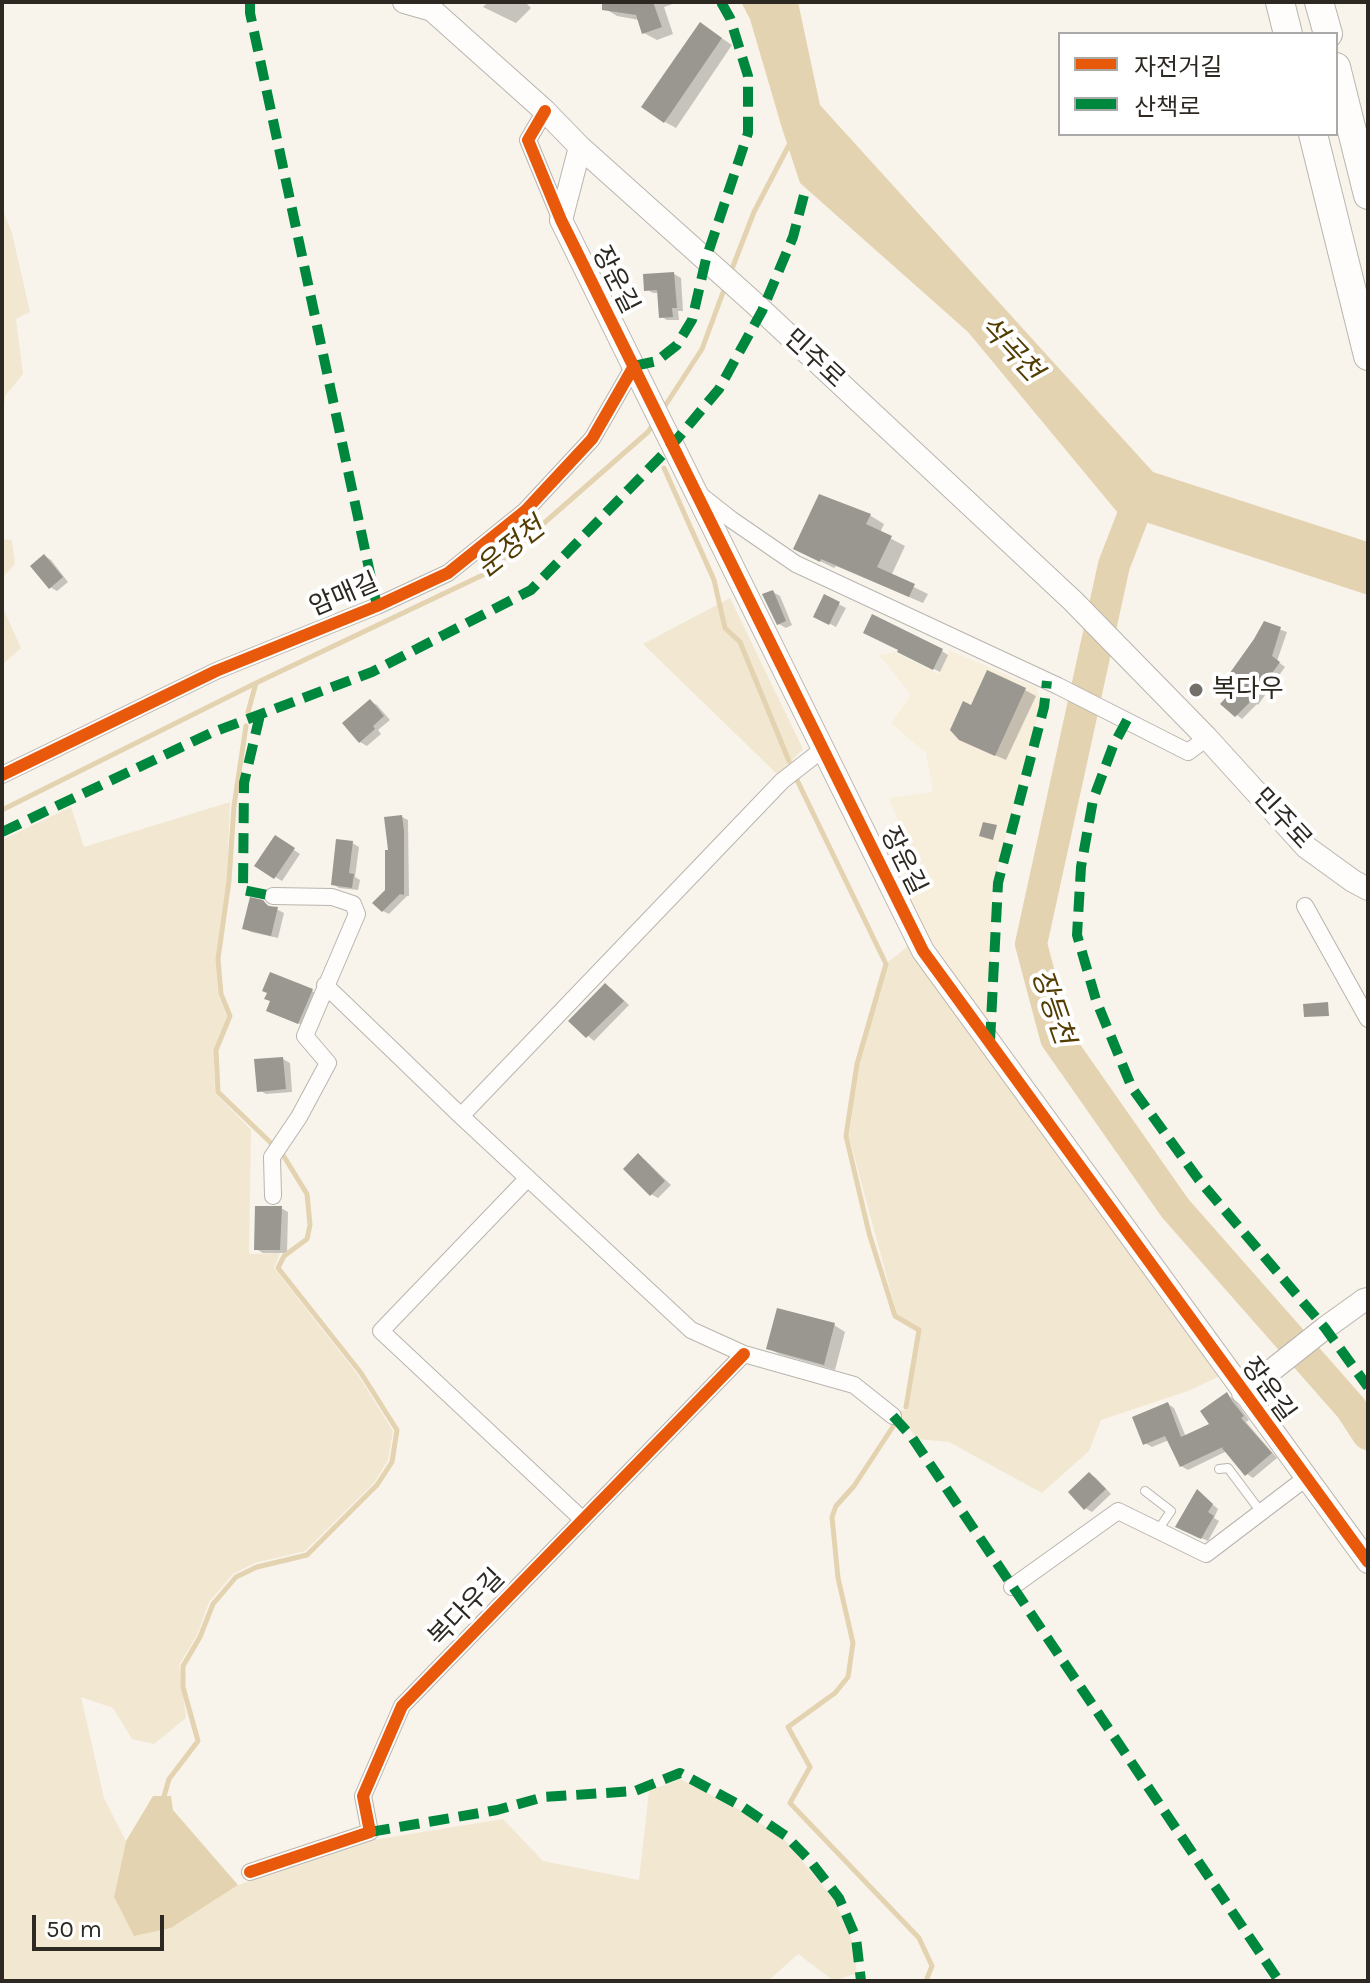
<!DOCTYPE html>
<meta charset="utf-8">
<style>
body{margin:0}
#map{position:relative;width:1370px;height:1983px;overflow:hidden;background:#f8f4ec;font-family:Karla,"Noto Sans KR",sans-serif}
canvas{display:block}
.frame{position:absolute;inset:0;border:4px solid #2d2922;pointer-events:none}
.legend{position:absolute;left:1058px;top:32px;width:280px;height:104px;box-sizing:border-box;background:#fff;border:2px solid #aba9a7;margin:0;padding:10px 14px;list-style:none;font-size:24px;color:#2d2922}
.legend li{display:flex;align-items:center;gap:16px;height:40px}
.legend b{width:40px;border:2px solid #aba9a7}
.scale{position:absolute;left:32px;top:1915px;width:132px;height:36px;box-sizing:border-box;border:4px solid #2d2922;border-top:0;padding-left:10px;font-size:24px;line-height:28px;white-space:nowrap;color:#2d2922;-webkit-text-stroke:6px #fff;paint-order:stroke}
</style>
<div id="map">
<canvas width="1370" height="1983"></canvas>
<div class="frame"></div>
<ul class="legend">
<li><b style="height:10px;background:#e8590c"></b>자전거길</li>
<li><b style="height:10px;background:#00873e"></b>산책로</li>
</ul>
<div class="scale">50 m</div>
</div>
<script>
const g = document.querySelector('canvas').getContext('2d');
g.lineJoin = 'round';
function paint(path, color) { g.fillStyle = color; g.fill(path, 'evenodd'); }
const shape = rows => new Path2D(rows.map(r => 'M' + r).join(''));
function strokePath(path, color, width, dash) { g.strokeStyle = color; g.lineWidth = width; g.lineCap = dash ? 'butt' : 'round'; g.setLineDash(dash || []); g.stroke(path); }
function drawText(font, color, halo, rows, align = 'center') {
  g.font = font + ' Karla,"Noto Sans KR",sans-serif'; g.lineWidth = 8; g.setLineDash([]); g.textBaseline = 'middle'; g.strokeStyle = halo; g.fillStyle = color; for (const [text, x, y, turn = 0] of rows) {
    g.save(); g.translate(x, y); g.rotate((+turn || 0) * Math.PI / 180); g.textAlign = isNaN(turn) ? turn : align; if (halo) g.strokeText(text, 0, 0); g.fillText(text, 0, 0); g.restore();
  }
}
paint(shape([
 [949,650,1037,688,1041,706,993,884,989,1020,981,1020,930,944,886,855,907,843,889,798,933,792,926,753,891,723,911,695,879,655,894,652,939,674]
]), '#f7eedc');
paint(shape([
 [2,208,12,233,30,312,16,319,23,374,5,396,2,427],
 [2,539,12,540,15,564,2,578],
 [730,598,803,749,778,775,643,644],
 [2,606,21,648,2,665],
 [230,802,227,881,216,959,218,995,227,1016,214,1049,215,1093,251,1130,249,1254,280,1253,274,1268,358,1375,393,1431,388,1460,374,1483,305,1551,255,1563,233,1574,209,1602,197,1635,179,1665,186,1718,154,1744,132,1739,113,1708,81,1697,104,1798,126,1841,114,1897,134,1935,171,1928,238,1885,373,1840,503,1819,543,1861,639,1880,649,1791,680,1779,738,1809,783,1838,835,1901,852,1940,857,1973,834,1981,798,1954,768,1981,2,1981,2,840,71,807,84,847],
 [912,943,1222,1375,1188,1391,1101,1420,1089,1451,1042,1493,949,1442,917,1439,897,1411,908,1410,920,1329,897,1315,849,1137,859,1064,887,963]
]), '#f2e7d1');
paint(shape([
 [741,2,798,2,820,105,1153,472,1368,542,1368,595,1118,513,968,332,800,183,781,125,750,19],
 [153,1796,171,1796,173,1810,238,1885,171,1928,134,1936,114,1897,126,1841]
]), '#e4d3b0');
paint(shape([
 [488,2,525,2,531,8,516,23,483,7],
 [605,2,678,2,664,7,673,34,657,40,644,33,639,20,617,16,604,8],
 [711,31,732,45,676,128,665,122],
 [674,274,681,278,683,311,678,311,679,320,667,320,660,316,659,293,653,293,646,289],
 [820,497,871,516,884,524,880,533,905,546,891,576,928,594,923,603,836,566,834,568,810,556],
 [45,556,51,560,68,582,57,591,50,587],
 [773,592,780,596,792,625,786,628,779,624],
 [825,597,846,608,836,627,815,616],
 [1265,624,1287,632,1277,661,1285,667,1258,705,1257,704,1242,719,1223,704,1235,691],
 [900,649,942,651,948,655,940,672,906,655],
 [1025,690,1036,696,1006,760,972,745,972,708],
 [370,701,377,705,390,720,378,730,381,734,367,746,360,742],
 [402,817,408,820,409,896,407,896,389,914,383,911,390,852],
 [276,838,300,854,282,881,257,866],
 [352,843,359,847,355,877,360,880,358,890,339,888,333,884],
 [262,902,284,913,278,938,251,932,244,928],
 [606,985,612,989,629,1005,594,1041,571,1021],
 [312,991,319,995,305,1026,275,1014,269,992],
 [283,1059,290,1063,292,1092,266,1094,259,1090],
 [638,1156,645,1160,671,1185,658,1198,651,1194],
 [281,1208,288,1212,287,1253,263,1253,256,1249],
 [778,1310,834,1325,845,1332,835,1370,779,1354,768,1348],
 [1227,1395,1234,1399,1249,1420,1246,1422,1277,1458,1253,1478,1247,1474,1227,1451,1188,1470,1181,1466,1169,1440,1152,1447,1145,1443,1168,1404,1174,1408,1186,1437,1212,1424],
 [1090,1474,1096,1478,1111,1494,1092,1512,1085,1508],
 [1198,1492,1218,1509,1214,1518,1219,1521,1208,1541,1184,1530]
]), '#0003');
strokePath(shape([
 [730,274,754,212,791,141],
 [663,409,702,349,725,287],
 [664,468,714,580,725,628,740,642,789,761],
 [248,712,256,683],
 [246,726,234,806,229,881,218,959,221,994,230,1016,216,1050,218,1092,271,1143],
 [797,780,886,964,857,1064,846,1136,869,1233,895,1316,919,1330,906,1407],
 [2,810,256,683,487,573,648,432,653,424],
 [894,1425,854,1486,836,1506,832,1517,838,1578,853,1643,848,1677,835,1693,788,1727,810,1767,790,1803,919,1938,932,1966,926,1981],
 [163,1800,169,1779,198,1741,183,1687,183,1666,200,1637,213,1604,236,1577,257,1567,307,1555,377,1485,392,1462,397,1430,361,1373,278,1268,284,1256,307,1239,310,1225,307,1194,283,1155]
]), '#e4d3b0', 5);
strokePath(shape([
 [1143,490,1114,565,1031,944,1056,1038,1175,1208,1351,1408,1368,1434]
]), '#e4d3b0', 32);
paint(shape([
 [602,2,653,2,662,27,642,34,636,15,602,10],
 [700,22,722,38,664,123,641,107],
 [674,272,677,308,672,308,673,317,659,318,657,290,644,291,643,274],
 [819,494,871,514,866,524,892,536,877,567,915,584,909,597,821,559,820,562,793,549],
 [44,554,63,577,49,589,30,566],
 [773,590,786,621,777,625,762,594],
 [824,594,840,602,829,625,813,617],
 [872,614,943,649,933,670,897,652,898,650,863,633],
 [1264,621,1281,627,1272,656,1280,662,1251,703,1250,702,1235,717,1220,704,1232,691,1222,684,1254,639],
 [987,670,1026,688,995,756,959,740,950,730,963,701,971,705],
 [370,699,384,716,373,726,375,729,359,743,342,723],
 [402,815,404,831,404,895,400,894,382,912,372,903,385,890,385,850,388,850,384,817],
 [983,822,997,825,993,840,979,836],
 [275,835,295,848,274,879,254,866],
 [336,839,353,841,349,873,354,874,352,888,331,885],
 [250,897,263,900,268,906,278,907,271,936,242,929],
 [270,972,313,989,298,1024,266,1011,270,1001,264,999,267,993,262,991],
 [605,983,624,1001,586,1038,568,1021],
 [1328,1002,1329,1016,1304,1017,1303,1004],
 [283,1057,286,1089,257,1092,254,1059],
 [638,1153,665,1181,650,1196,623,1169],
 [255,1206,282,1206,280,1250,254,1250],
 [777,1308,835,1323,824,1365,766,1349],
 [1227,1392,1232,1401,1244,1416,1241,1418,1272,1453,1245,1476,1222,1448,1223,1447,1180,1467,1165,1436,1143,1445,1132,1417,1168,1402,1181,1437,1209,1424,1200,1411],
 [1089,1472,1106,1489,1084,1510,1068,1492],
 [1197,1489,1213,1504,1208,1512,1214,1516,1201,1539,1175,1527]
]), '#9a9790');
const lane = shape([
 [1219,1469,1228,1468,1261,1512],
 [1145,1491,1171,1511,1158,1530]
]);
const street = shape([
 [545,111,528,140,561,220],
 [699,494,732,520,796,564,1058,686,1188,752,1207,738],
 [2,775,216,671,377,606,448,573,525,511,592,439,634,366],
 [273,896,332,897,353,904,357,914,305,1036,328,1063,299,1117,272,1157,273,1196],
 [1305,906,1368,1019],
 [325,985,461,1116,691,1330,744,1354,854,1385,893,1416],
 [461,1116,782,781,823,749],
 [528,1178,381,1331,583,1520],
 [1012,1587,1118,1511,1206,1554,1306,1478],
 [250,1872,370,1832,363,1796,402,1706,744,1354]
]);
const secondary = shape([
 [404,2,432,10,545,111,580,147,753,302,1073,601,1207,738,1306,847,1353,881,1368,889],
 [580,147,561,220,923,951,1368,1562],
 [1243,1393,1325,1328,1364,1300,1368,1299]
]);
const highway = shape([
 [1280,2,1288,34],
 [1319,2,1328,34],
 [1336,67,1368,195],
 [1313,134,1368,356]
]);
strokePath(lane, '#b8b5ae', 10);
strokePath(street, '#b8b5ae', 18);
strokePath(secondary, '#b8b5ae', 24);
strokePath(highway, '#b8b5ae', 30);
strokePath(lane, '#fefdfc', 8);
strokePath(street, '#fefdfc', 16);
strokePath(secondary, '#fefdfc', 22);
strokePath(highway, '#fefdfc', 28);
strokePath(shape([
 [250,2,250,13,377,606],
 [634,366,657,361,677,345,692,320,706,259,748,133,748,76,730,18,721,2],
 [260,715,244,783,243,890,273,896],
 [1127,720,1113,746,1093,800,1081,867,1077,935,1096,1000,1132,1088,1199,1180,1325,1328,1368,1387],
 [2,832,211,733,372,672,531,590,673,444,719,389,762,311,793,237,804,195],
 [990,1042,998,883,1044,707,1047,681],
 [893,1416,911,1436,1279,1981],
 [370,1832,497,1810,544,1797,635,1791,680,1773,743,1807,786,1836,811,1862,839,1898,856,1938,861,1981]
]), '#00873e', 10, [20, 10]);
strokePath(shape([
 [545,111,528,140,561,220,923,951,1368,1562],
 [2,775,216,671,377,606,448,573,525,511,592,439,634,366],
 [250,1872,370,1832,363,1796,402,1706,744,1354]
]), '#e8590c', 12);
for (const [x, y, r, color] of [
 [1196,690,8,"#747069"]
]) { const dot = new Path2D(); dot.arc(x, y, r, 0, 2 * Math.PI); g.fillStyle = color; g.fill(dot); strokePath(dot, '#fff', 3); }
drawText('26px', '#2d2922', '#fff', [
 ["장운길",615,280,63],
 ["민주로",814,359,43],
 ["암매길",344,595,-23],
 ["민주로",1282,819,47],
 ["장운길",903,861,64],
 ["장운길",1268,1390,54],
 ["복다우길",467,1608,-46]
]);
drawText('26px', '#2d2922', '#fff', [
 ["복다우",1212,690]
], 'left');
drawText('italic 28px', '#523c00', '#fff', [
 ["석곡천",1010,349,47],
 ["운정천",511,548,-38],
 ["장등천",1052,1007,71]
]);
</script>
